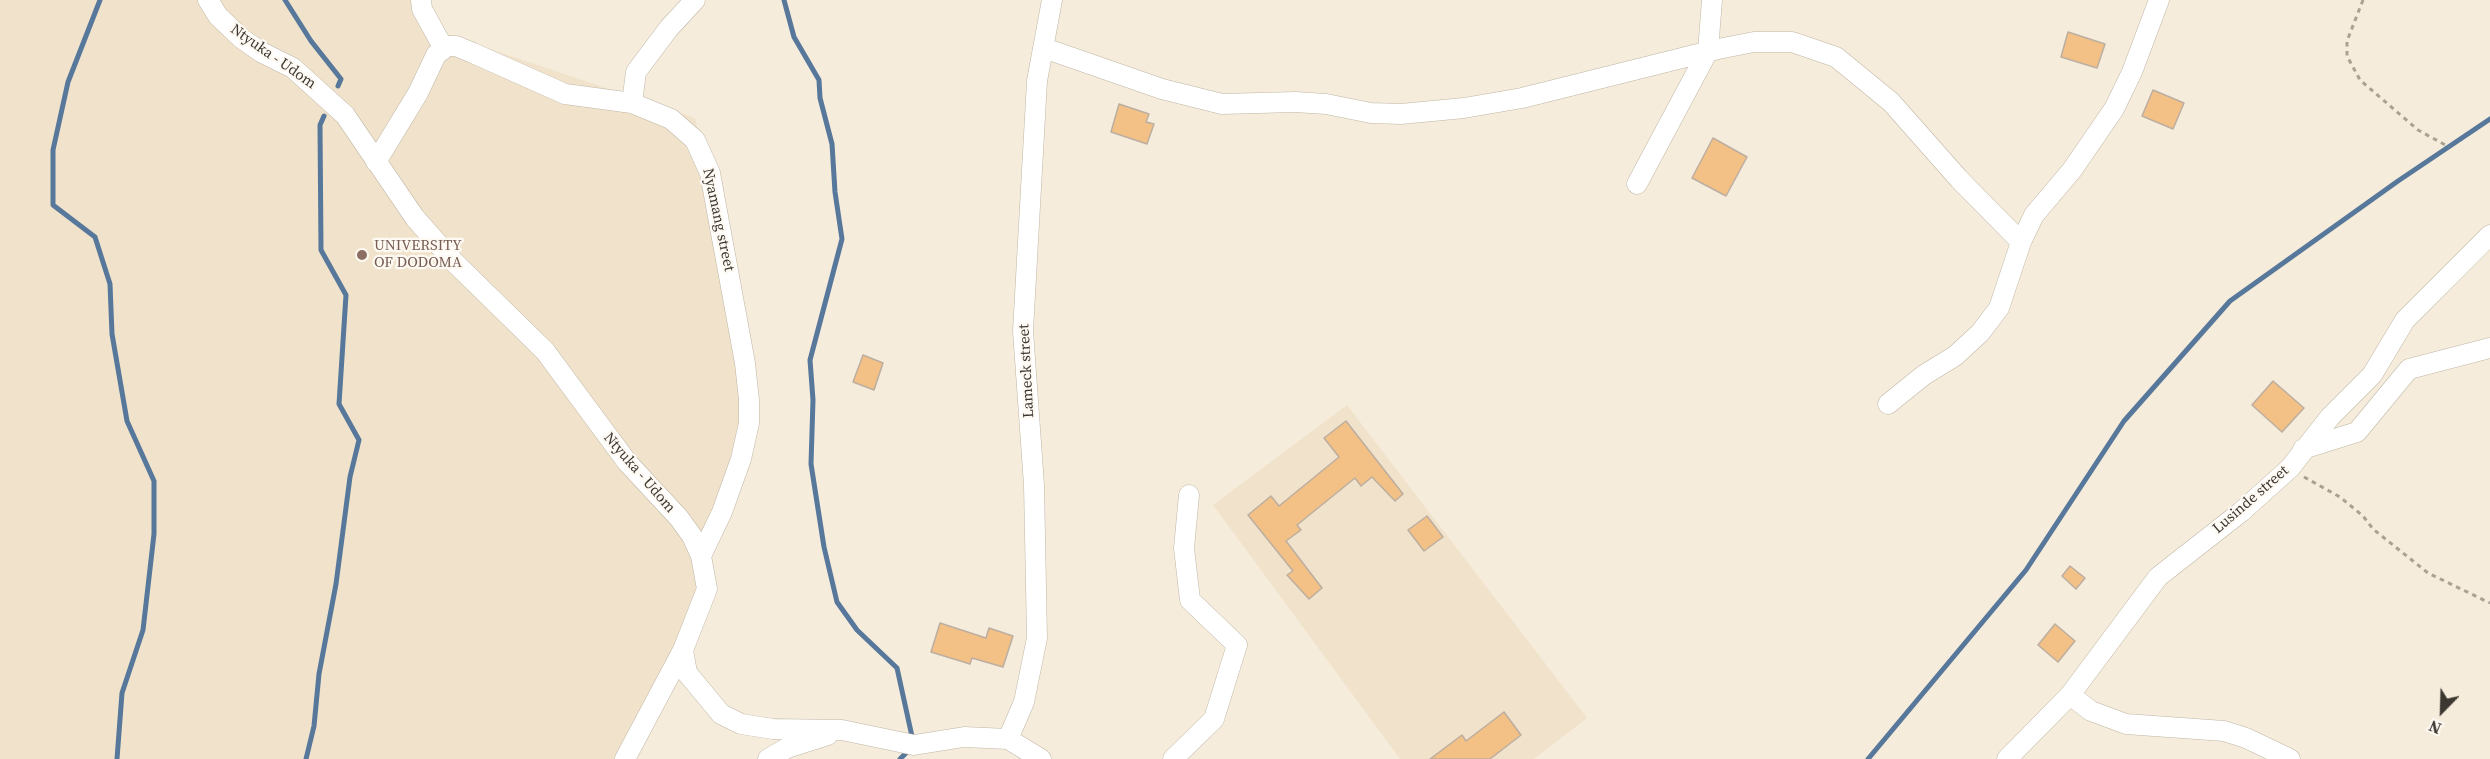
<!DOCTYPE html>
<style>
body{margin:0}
#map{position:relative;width:2490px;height:759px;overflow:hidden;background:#f6ecdb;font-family:"Source Serif 4",serif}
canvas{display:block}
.north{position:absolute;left:2412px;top:681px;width:60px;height:60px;-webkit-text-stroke:4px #fefaf3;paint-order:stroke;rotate:203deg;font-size:16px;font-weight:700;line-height:24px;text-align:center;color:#3c3831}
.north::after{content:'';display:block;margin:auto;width:21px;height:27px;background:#3c3831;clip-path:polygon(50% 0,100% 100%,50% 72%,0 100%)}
</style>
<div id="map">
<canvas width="2490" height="759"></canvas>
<div class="north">N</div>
</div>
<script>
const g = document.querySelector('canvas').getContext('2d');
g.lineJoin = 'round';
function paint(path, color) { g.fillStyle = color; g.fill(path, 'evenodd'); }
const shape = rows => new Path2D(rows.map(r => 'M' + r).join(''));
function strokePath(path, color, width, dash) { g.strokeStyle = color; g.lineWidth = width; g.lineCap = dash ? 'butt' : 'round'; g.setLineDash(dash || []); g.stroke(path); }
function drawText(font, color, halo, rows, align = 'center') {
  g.font = font + ' "Source Serif 4",serif'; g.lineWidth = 4.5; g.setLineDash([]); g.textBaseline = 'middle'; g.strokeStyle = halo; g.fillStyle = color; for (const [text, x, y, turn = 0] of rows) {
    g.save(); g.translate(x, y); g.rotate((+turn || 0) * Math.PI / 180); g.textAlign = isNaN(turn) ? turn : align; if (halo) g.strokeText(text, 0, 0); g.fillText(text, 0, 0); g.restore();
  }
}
paint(shape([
 [0,0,417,0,419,25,695,118,753,391,688,653,625,759,0,759],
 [1347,405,1587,718,1534,759,1400,759,1213,505]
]), '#f1e3cb');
strokePath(shape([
 [100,0,68,82,53,150,53,205,95,237,110,284,112,334,127,421,154,481,154,534,143,630,122,693,117,759],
 [285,0,311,41,341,79,338,86],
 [784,0,794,37,819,80,820,98,832,144,835,192,842,239,810,360,813,400,811,464,824,547,837,602,857,630,897,668,913,741],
 [306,759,314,726,319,674,336,584,350,477,359,440,339,404,346,295,321,250,320,125,324,116],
 [900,759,910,749],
 [1868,759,2026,570,2124,421,2230,301,2398,181,2490,119]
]), '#57789b', 5);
const building = shape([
 [2068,32,2105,44,2097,68,2061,57,2068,32],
 [2153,90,2184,103,2173,129,2142,116,2153,90],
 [1119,104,1149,114,1146,122,1154,124,1147,144,1111,132,1119,104],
 [1713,138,1747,157,1726,196,1692,178,1713,138],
 [863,355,883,363,874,390,853,382,863,355],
 [2273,381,2304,408,2282,432,2252,405,2273,381],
 [1346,421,1403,494,1395,501,1372,477,1361,486,1355,478,1297,525,1301,530,1286,541,1322,588,1309,599,1287,575,1293,571,1248,515,1271,496,1279,506,1339,457,1324,438,1346,421],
 [1427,516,1443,537,1424,551,1408,530,1427,516],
 [2070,566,2085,578,2076,589,2062,576,2070,566],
 [940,623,986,638,989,628,1013,636,1003,667,972,658,970,664,931,652,940,623],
 [2055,624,2075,641,2058,662,2038,645,2055,624],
 [1504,712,1521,735,1490,759,1430,759,1462,735,1466,741,1504,712]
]);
paint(building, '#f3c086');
strokePath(building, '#bcaea0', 1.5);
const minor = shape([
 [208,0,218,16,241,38,261,52,293,68,345,115,415,218,454,262,545,351,627,462,679,518,692,536,701,556,707,589,683,650,687,673,721,714,741,724,773,729,842,730,914,745,964,737,1008,739,1041,759],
 [421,0,422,9,444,49],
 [1044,48,1162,89,1222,104,1295,102,1326,104,1371,113,1401,114,1464,108,1522,98,1718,49,1754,42,1792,42,1836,57,1891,102,1959,179,2021,242],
 [632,103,636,72,669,28,695,0],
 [376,162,418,93,436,55,447,46,456,46,473,53,565,94,632,103,671,119,695,140,710,173,745,363,749,400,749,423,741,459,722,512,701,556],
 [1637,184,1708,51,1712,0],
 [1888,404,1924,375,1955,356,1980,333,1999,308,2021,242,2034,215,2072,170,2114,109,2132,72,2159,0],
 [2303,449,2357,432,2409,369,2490,348],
 [2070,695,2091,711,2126,724,2224,731,2246,738,2290,759],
 [1008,739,1024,702,1037,638,1034,485,1023,331,1037,81,1052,0],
 [625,759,683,650],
 [768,759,787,748,828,735],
 [1173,759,1214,719,1237,645,1190,600,1184,548,1189,495],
 [2007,759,2070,695,2158,577,2241,512,2290,468,2330,417,2372,375,2405,320,2490,235]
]);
strokePath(minor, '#bfb6a5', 21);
strokePath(shape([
 [2363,0,2347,41,2347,56,2360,80,2418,130,2449,147],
 [2304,477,2340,497,2363,516,2373,529,2428,573,2490,603]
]), '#a8a194', 3, [4.5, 4.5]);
strokePath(minor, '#fff', 20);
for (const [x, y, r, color] of [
 [362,255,6,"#8d6e63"]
]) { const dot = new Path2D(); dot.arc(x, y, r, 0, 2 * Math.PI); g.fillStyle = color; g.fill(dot); strokePath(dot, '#fefaf3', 2); }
drawText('15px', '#3c3831', '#fefaf3', [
 ["Ntyuka - Udom",273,57,35],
 ["Nyamang street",718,220,78],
 ["Lameck street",1027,371,-93],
 ["Ntyuka - Udom",639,473,49],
 ["Lusinde street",2251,500,-41]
]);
drawText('15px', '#785e54', '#fefaf3', [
 ["UNIVERSITY",374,246],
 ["OF DODOMA",374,263]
], 'left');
</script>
